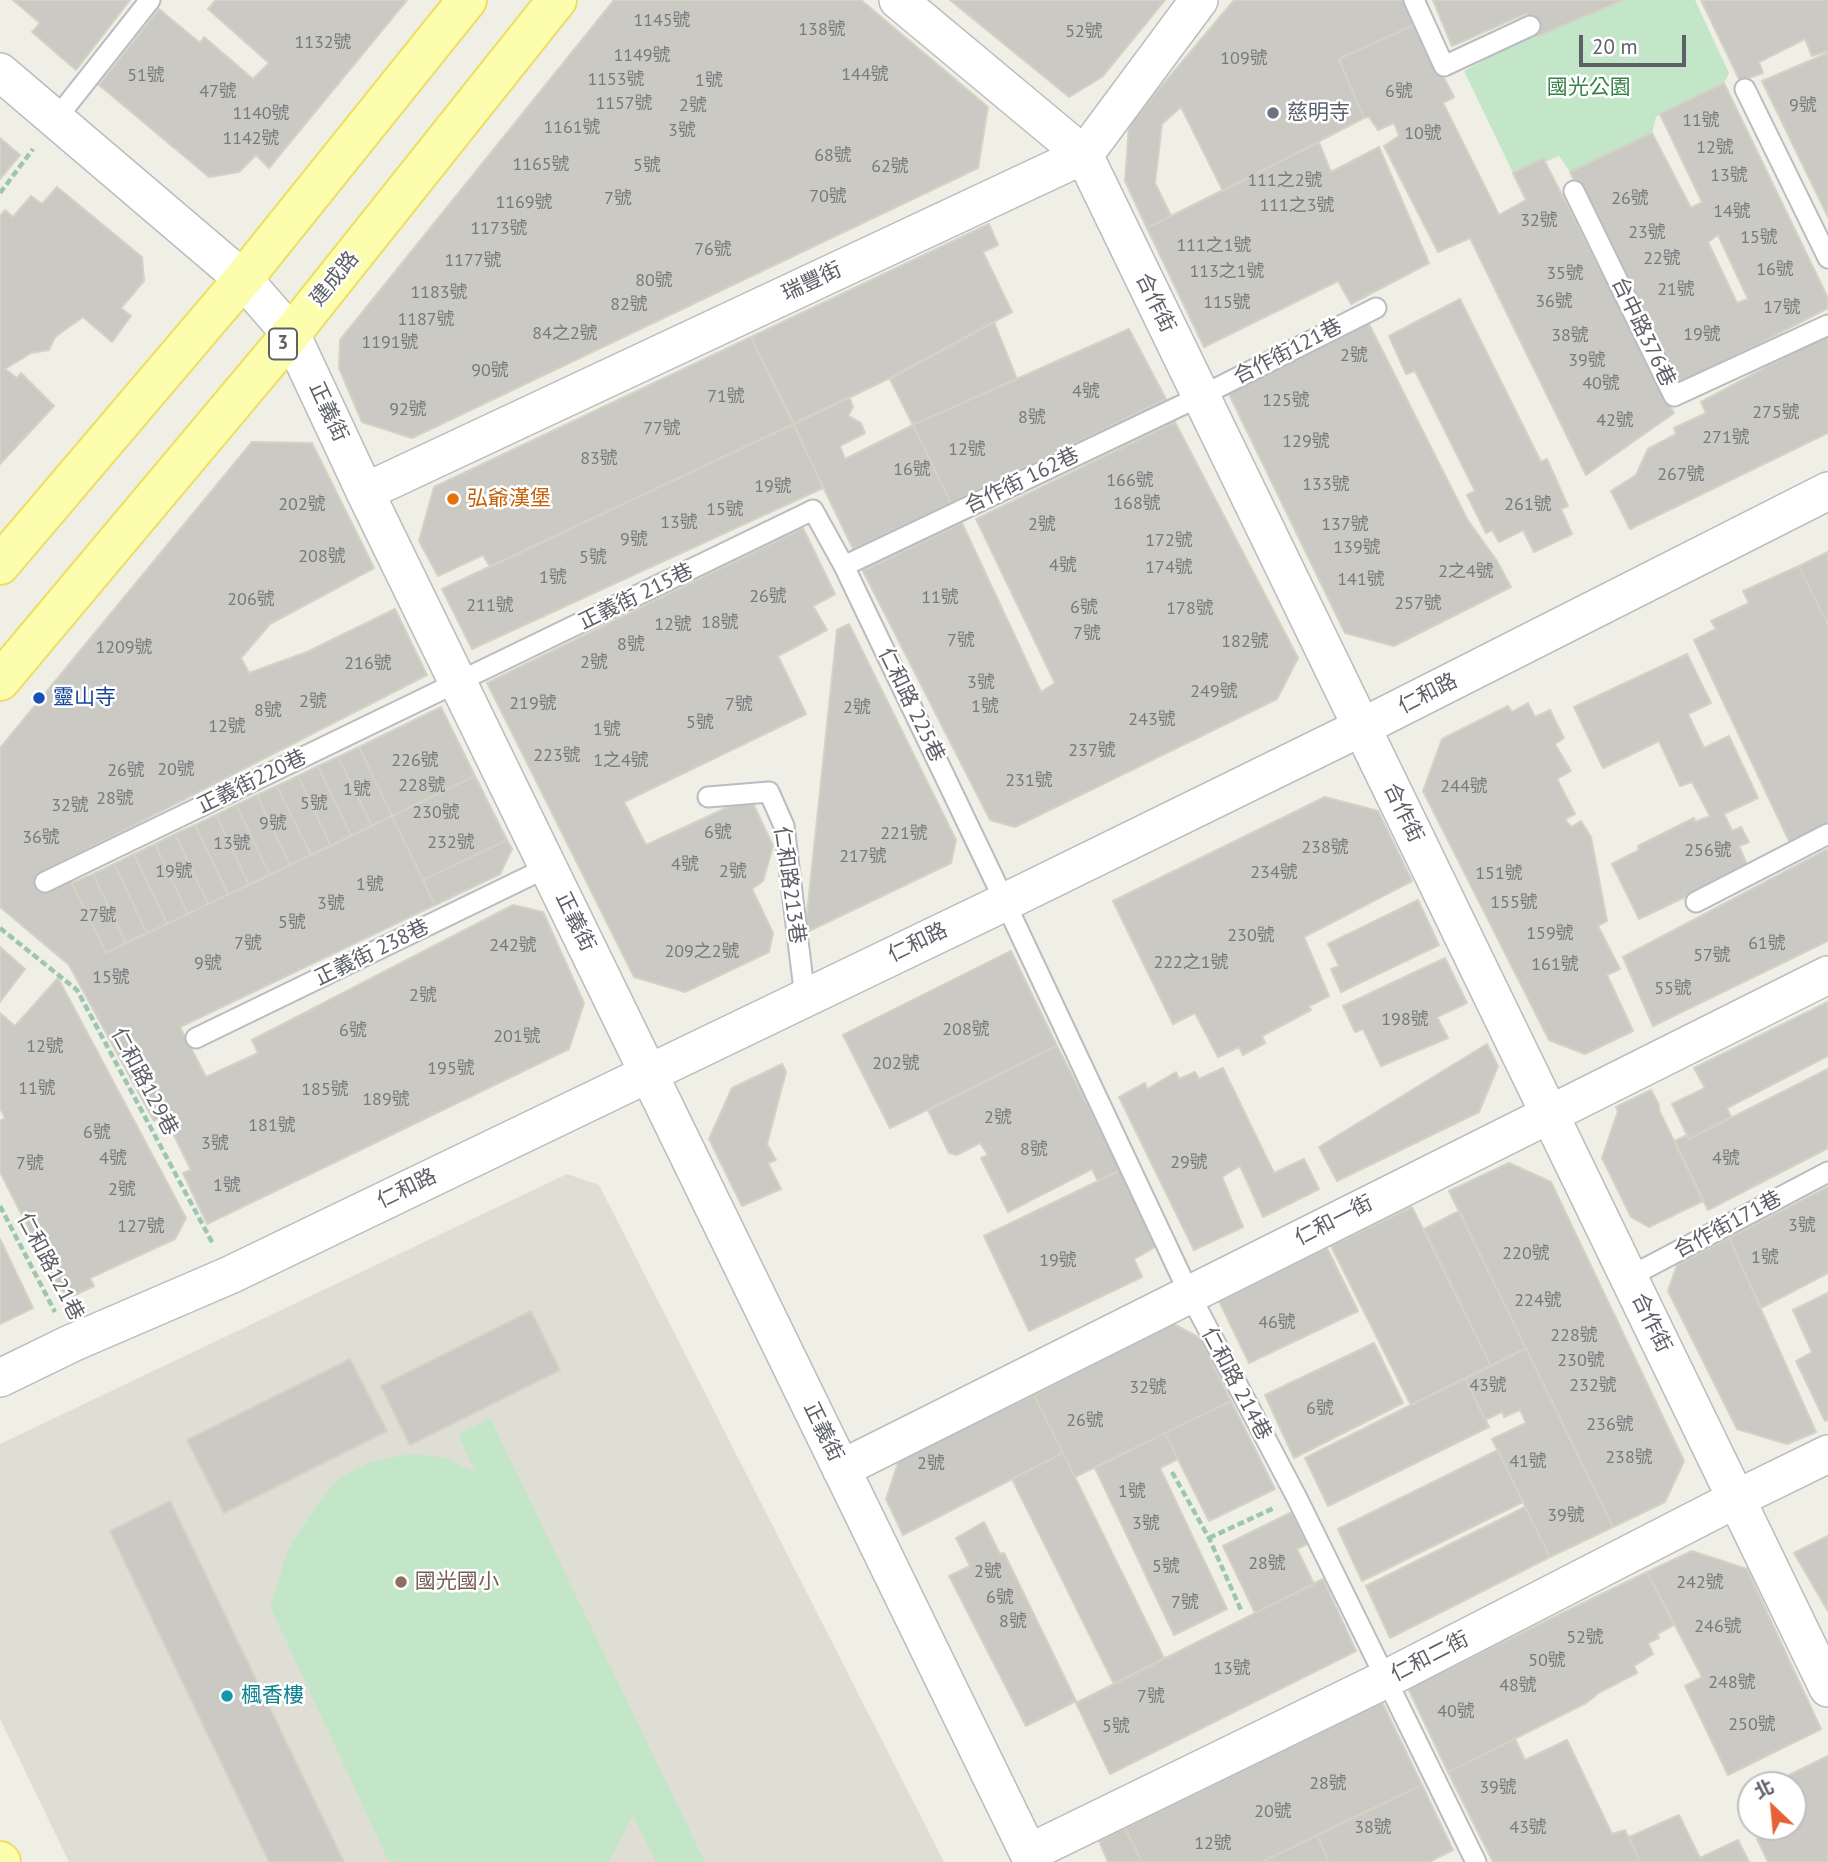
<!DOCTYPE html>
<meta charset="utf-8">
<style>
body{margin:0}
#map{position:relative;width:1828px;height:1862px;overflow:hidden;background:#efefe6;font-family:"PT Sans","Noto Sans TC",sans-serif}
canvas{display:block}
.north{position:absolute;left:1737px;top:1771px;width:70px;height:70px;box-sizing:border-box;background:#fff;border:2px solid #bebfc2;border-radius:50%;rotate:334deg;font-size:19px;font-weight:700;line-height:28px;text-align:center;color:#5d6066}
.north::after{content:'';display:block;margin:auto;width:24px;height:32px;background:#e56136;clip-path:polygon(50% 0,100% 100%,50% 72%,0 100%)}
.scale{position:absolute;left:1579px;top:35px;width:107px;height:32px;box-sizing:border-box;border:4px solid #5d6066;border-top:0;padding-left:9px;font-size:21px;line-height:24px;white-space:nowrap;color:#5d6066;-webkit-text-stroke:5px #fff;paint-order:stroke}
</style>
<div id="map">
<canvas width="1828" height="1862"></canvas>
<div class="north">北</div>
<div class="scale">20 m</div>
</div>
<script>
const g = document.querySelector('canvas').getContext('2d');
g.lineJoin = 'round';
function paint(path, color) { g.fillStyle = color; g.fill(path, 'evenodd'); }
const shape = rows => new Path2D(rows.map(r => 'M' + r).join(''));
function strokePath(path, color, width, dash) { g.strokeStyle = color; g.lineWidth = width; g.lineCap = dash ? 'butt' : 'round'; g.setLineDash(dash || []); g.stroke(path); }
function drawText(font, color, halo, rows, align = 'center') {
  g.font = font + ' "PT Sans","Noto Sans TC",sans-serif'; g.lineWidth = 5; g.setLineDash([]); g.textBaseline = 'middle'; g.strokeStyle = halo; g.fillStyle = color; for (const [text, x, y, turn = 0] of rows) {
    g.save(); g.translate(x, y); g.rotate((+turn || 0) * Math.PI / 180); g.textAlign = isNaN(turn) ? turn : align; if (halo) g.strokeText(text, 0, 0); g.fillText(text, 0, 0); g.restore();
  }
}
paint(shape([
 [567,1174,599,1185,944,1862,69,1862,0,1719,0,1444]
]), '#dfded4');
paint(shape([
 [1623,0,1695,0,1729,73,1724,83,1656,117,1652,133,1570,172,1559,156,1545,162,1543,159,1513,173,1464,71,1536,32,1538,36],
 [490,1418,705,1862,656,1862,633,1815,609,1862,389,1862,270,1606,288,1549,324,1495,341,1477,371,1462,409,1454,443,1457,475,1472,458,1435]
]), '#c3e6c9');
const building = shape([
 [13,0,130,0,76,70,32,32,40,23,13,0],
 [216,0,407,0,269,168,256,155,239,172,209,177,99,85,159,9,200,43,204,37,253,79,269,63,208,9,216,0],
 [614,0,861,0,988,107,978,168,412,438,362,422,339,368,340,340,614,0],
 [950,0,1165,0,1102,77,1069,97,950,0],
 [1234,0,1404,0,1416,24,1339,59,1364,118,1223,191,1181,107,1162,124,1155,183,1171,216,1147,228,1125,181,1129,125,1234,0],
 [1433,0,1623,0,1538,36,1527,13,1452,46,1433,0],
 [1701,0,1828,0,1828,51,1812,56,1805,39,1759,62,1763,73,1740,81,1701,0],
 [1416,24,1454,97,1443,103,1499,215,1526,200,1513,173,1543,158,1674,413,1586,475,1470,238,1438,252,1384,146,1399,136,1394,123,1378,130,1369,117,1364,118,1339,59,1416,24],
 [1828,53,1828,217,1762,81,1828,53],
 [1724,83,1828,298,1828,308,1678,386,1570,172,1652,133,1691,208,1702,202,1660,114,1724,83],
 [1718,235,1748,299,1737,303,1708,242,1718,235],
 [0,138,20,155,0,179,0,138],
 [1319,142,1331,172,1379,147,1429,263,1351,304,1338,281,1204,347,1147,228,1319,142],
 [57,187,142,257,144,281,121,308,131,316,112,342,83,317,55,337,49,350,31,353,5,369,17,378,21,373,54,406,0,464,0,216,5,210,13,217,31,196,42,204,57,187],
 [989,224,998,245,983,252,1012,312,890,378,794,424,751,337,989,224],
 [1460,299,1541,462,1547,459,1568,506,1561,509,1572,534,1534,552,1523,530,1499,542,1492,530,1486,533,1467,495,1475,491,1415,371,1406,374,1389,336,1460,299],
 [1367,320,1467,519,1497,561,1511,587,1394,646,1345,633,1226,388,1367,320],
 [994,322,1017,379,913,425,890,379,994,322],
 [1129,329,1166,399,951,503,913,425,1129,329],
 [1828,334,1828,433,1630,529,1611,491,1636,475,1648,449,1676,434,1674,428,1706,413,1701,402,1828,334],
 [751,337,793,424,490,567,483,555,438,576,419,541,434,487,751,337],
 [849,397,853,407,848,416,861,423,865,433,840,446,845,459,913,425,951,503,853,549,793,424,849,397],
 [1175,422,1298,658,1277,699,1015,827,990,820,863,571,962,523,1041,692,1055,683,976,519,1175,422],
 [794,424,823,488,472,649,442,589,794,424],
 [252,442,312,443,374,568,270,624,241,658,249,673,307,652,395,609,427,675,60,863,72,883,106,953,392,816,435,905,180,1027,206,1077,258,1053,252,1040,513,905,543,912,584,1003,569,1049,207,1224,183,1173,191,1170,164,1115,154,1121,69,965,0,907,0,748,252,442],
 [803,528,835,594,813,606,827,630,778,656,806,714,624,802,646,845,750,797,773,846,763,881,752,889,773,933,769,952,685,992,634,977,487,683,803,528],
 [1828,552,1828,625,1799,566,1828,552],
 [1799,566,1828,625,1828,823,1790,843,1694,640,1716,629,1711,621,1749,603,1743,591,1799,566],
 [849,624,956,840,951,863,805,933,837,630,849,624],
 [1687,654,1711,703,1688,714,1704,748,1729,736,1758,798,1724,814,1732,831,1741,827,1749,842,1739,846,1748,867,1639,919,1612,864,1639,850,1638,846,1694,818,1695,822,1710,816,1692,782,1680,786,1659,741,1603,768,1574,707,1687,654],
 [1528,703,1535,717,1550,710,1564,738,1555,744,1571,771,1557,779,1575,814,1565,819,1571,827,1581,821,1591,837,1607,921,1598,926,1620,969,1607,975,1633,1031,1585,1054,1549,1040,1423,791,1442,739,1508,706,1512,712,1528,703],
 [441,707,475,776,392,816,359,747,441,707],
 [359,747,392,816,372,826,338,757,359,747],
 [338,757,372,826,351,836,318,766,338,757],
 [318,766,351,836,331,846,298,776,318,766],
 [298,776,331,846,311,855,277,786,298,776],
 [475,776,507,840,423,880,392,816,475,776],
 [277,786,311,855,290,865,257,795,277,786],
 [257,795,290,865,270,875,236,805,257,795],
 [1325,797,1378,811,1412,881,1304,937,1329,996,1309,1006,1311,1010,1262,1036,1265,1043,1243,1055,1239,1047,1218,1057,1195,1013,1173,1024,1113,901,1325,797],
 [236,805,270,875,249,885,216,815,236,805],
 [216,815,249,885,228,894,195,825,216,815],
 [195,825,228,894,208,904,175,834,195,825],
 [175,834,208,904,188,914,155,844,175,834],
 [507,840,512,849,500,874,435,905,423,880,507,840],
 [155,844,188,914,167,924,134,854,155,844],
 [1828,849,1828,941,1653,1026,1623,957,1828,849],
 [134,854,167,924,147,933,114,864,134,854],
 [114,864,147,933,126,943,93,874,114,864],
 [93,874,126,943,106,953,72,883,93,874],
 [1418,900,1439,945,1341,992,1331,969,1339,966,1328,944,1418,900],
 [0,947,25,969,0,1002,0,947],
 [1011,951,1057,1046,890,1128,843,1035,1011,951],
 [1445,958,1467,1003,1437,1017,1448,1038,1381,1066,1363,1029,1355,1032,1343,1006,1445,958],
 [58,978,186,1218,175,1239,90,1278,94,1286,69,1298,58,1286,0,1172,0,1121,5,1118,0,1108,0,1013,15,1026,58,978],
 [1828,1002,1828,1056,1727,1108,1731,1117,1689,1139,1672,1104,1705,1088,1694,1068,1828,1002],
 [1487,1044,1498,1066,1479,1112,1337,1181,1319,1147,1487,1044],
 [1057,1046,1121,1170,1098,1181,1092,1169,1008,1212,981,1158,988,1155,980,1143,957,1155,949,1153,928,1110,1057,1046],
 [782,1064,786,1072,767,1144,776,1160,768,1163,781,1189,742,1206,709,1139,732,1088,782,1064],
 [1223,1068,1274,1173,1304,1159,1319,1189,1263,1217,1240,1166,1222,1177,1243,1227,1194,1250,1119,1097,1145,1083,1147,1089,1176,1072,1179,1079,1195,1072,1199,1079,1223,1068],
 [1828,1069,1828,1148,1708,1210,1675,1141,1687,1135,1689,1139,1828,1069],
 [1651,1090,1659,1105,1659,1110,1703,1201,1649,1227,1631,1217,1602,1158,1618,1111,1616,1107,1651,1090],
 [1509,1163,1551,1182,1684,1461,1665,1502,1613,1527,1449,1191,1509,1163],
 [1121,1170,1157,1246,1134,1259,1142,1277,1029,1331,984,1236,1121,1170],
 [1828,1187,1828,1273,1761,1308,1729,1238,1828,1187],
 [1412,1207,1491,1366,1411,1405,1331,1246,1412,1207],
 [1459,1211,1526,1348,1491,1366,1424,1229,1459,1211],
 [1729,1238,1816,1432,1787,1444,1737,1429,1668,1291,1677,1265,1729,1238],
 [0,1239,33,1308,0,1324,0,1239],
 [1327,1248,1358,1311,1249,1363,1219,1301,1327,1248],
 [1828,1293,1828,1420,1825,1421,1796,1361,1812,1352,1793,1310,1828,1293],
 [531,1311,560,1370,410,1445,381,1386,531,1311],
 [1172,1323,1200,1338,1231,1401,1075,1477,1034,1395,1172,1323],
 [1374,1343,1403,1403,1294,1458,1265,1395,1374,1343],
 [1526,1348,1613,1527,1550,1557,1492,1439,1526,1423,1520,1410,1504,1417,1502,1412,1485,1420,1465,1378,1526,1348],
 [350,1359,387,1431,224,1513,187,1440,350,1359],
 [1465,1378,1489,1427,1328,1506,1305,1458,1465,1378],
 [1034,1395,1063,1453,903,1535,886,1499,900,1457,1034,1395],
 [1231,1401,1275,1489,1209,1521,1165,1433,1231,1401],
 [1165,1433,1178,1459,1160,1468,1227,1609,1174,1635,1095,1468,1165,1433],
 [1498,1450,1523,1502,1362,1581,1338,1529,1498,1450],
 [1063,1453,1164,1658,1114,1684,1012,1479,1063,1453],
 [170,1501,344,1862,269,1862,110,1531,170,1501],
 [1525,1507,1550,1557,1390,1638,1366,1586,1525,1507],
 [1292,1512,1307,1544,1297,1549,1314,1584,1255,1613,1223,1546,1292,1512],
 [984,1522,1000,1554,1004,1553,1076,1701,1026,1726,949,1576,970,1566,956,1538,984,1522],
 [1828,1536,1828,1611,1794,1553,1828,1536],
 [1692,1551,1747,1569,1821,1729,1728,1775,1685,1686,1702,1677,1647,1572,1692,1551],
 [1647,1572,1674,1625,1657,1634,1659,1638,1648,1643,1653,1654,1634,1666,1637,1673,1600,1692,1586,1703,1448,1772,1408,1688,1647,1572],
 [1323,1579,1356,1651,1110,1774,1076,1703,1323,1579],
 [1382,1702,1422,1785,1262,1862,1142,1862,1125,1828,1382,1702],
 [1515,1739,1525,1760,1567,1740,1612,1834,1625,1830,1640,1862,1493,1862,1448,1772,1515,1739],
 [1828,1756,1828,1862,1768,1862,1757,1839,1781,1827,1793,1827,1793,1785,1779,1785,1777,1781,1828,1756],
 [1422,1785,1453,1850,1429,1862,1329,1862,1317,1835,1422,1785],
 [1679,1815,1700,1858,1738,1840,1749,1862,1640,1862,1629,1837,1679,1815],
 [1125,1828,1142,1862,1108,1862,1099,1841,1125,1828],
 [1317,1835,1329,1862,1262,1862,1317,1835]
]);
paint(building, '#cac9c3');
strokePath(building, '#d4d2c4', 2);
const lane = shape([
 [1414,0,1444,66,1530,26],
 [1745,89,1828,258],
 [56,119,150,0],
 [1574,191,1674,396,1828,325],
 [844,566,1201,396,1376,308],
 [708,797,769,792,784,826,805,998],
 [45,882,813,510,844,566,1005,902,1189,1293,1297,1498,1476,1862],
 [1696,902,1828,834],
 [196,1038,548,867],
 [1629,1277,1828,1172]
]);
const street = shape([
 [898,0,1084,155,1828,1688],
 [0,72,243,279,291,334,365,492,1033,1862],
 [365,492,1084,155,1199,0],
 [0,1378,72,1343,230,1275,1005,902,1362,727,1828,491],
 [841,1469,1828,975],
 [1029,1853,1384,1680,1736,1499,1828,1454]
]);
const primary = shape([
 [0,565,243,279,467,0],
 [0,681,291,334,557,0],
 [0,1861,1,1862]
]);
strokePath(lane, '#babcc1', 23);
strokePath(street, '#babcc1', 40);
strokePath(primary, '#eede60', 42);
strokePath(shape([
 [0,193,33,149],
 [0,928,77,990,213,1244],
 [0,1206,55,1312],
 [1172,1472,1209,1538,1241,1610],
 [1209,1538,1274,1508]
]), '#9cc6af', 4.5, [7, 3.5]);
strokePath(lane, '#fff', 19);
strokePath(street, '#fff', 37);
strokePath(primary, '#fcfdad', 38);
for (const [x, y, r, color] of [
 [1273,113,7,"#6b7280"],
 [453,499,7,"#e8710a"],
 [39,698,7,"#1a4fb4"],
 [401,1582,7,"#8d6e63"],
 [227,1696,7,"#0f9aa8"]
]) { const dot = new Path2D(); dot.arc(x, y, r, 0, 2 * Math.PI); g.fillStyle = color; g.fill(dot); strokePath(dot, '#fff', 2.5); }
drawText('18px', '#787a7d', null, [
 ["1145號",662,21],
 ["138號",822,30],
 ["52號",1084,32],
 ["1132號",323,43],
 ["1149號",642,56],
 ["109號",1244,59],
 ["144號",865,75],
 ["51號",146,76],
 ["1153號",616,80],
 ["1號",709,81],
 ["47號",218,92],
 ["6號",1399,92],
 ["1157號",624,104],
 ["2號",693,106],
 ["9號",1803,106],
 ["1140號",261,114],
 ["11號",1701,121],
 ["1161號",572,128],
 ["3號",682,131],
 ["10號",1423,134],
 ["1142號",251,139],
 ["12號",1715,148],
 ["68號",833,156],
 ["1165號",541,165],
 ["5號",647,166],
 ["62號",890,167],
 ["13號",1729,176],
 ["111之2號",1285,181],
 ["70號",828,197],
 ["7號",618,199],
 ["26號",1630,199],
 ["1169號",524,203],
 ["111之3號",1297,206],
 ["14號",1732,212],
 ["32號",1539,221],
 ["1173號",499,229],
 ["23號",1647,233],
 ["15號",1759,238],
 ["111之1號",1214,246],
 ["76號",713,250],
 ["22號",1662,259],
 ["1177號",473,261],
 ["16號",1775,270],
 ["113之1號",1227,272],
 ["35號",1565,274],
 ["80號",654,281],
 ["21號",1676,290],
 ["1183號",439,293],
 ["36號",1554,302],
 ["115號",1227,303],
 ["82號",629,305],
 ["17號",1782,308],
 ["1187號",426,320],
 ["84之2號",565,334],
 ["19號",1702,335],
 ["38號",1570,336],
 ["1191號",390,343],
 ["2號",1354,356],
 ["39號",1587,361],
 ["90號",490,371],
 ["40號",1601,384],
 ["4號",1086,392],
 ["71號",726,397],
 ["125號",1286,401],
 ["92號",408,410],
 ["275號",1776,413],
 ["8號",1032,418],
 ["42號",1615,421],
 ["77號",662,429],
 ["271號",1726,438],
 ["129號",1306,442],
 ["12號",967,450],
 ["83號",599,459],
 ["16號",912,470],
 ["267號",1681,475],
 ["166號",1130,481],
 ["133號",1326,485],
 ["19號",773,487],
 ["168號",1137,504],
 ["202號",302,505],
 ["261號",1528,505],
 ["15號",725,510],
 ["13號",679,523],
 ["2號",1042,525],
 ["137號",1345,525],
 ["9號",634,540],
 ["172號",1169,541],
 ["139號",1357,548],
 ["208號",322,557],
 ["5號",593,558],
 ["4號",1063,566],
 ["174號",1169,568],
 ["2之4號",1466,572],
 ["1號",553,578],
 ["141號",1361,580],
 ["26號",768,597],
 ["11號",940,598],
 ["206號",251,600],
 ["257號",1418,604],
 ["211號",490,606],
 ["6號",1084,608],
 ["178號",1190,609],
 ["18號",720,623],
 ["12號",673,625],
 ["7號",1087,634],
 ["7號",961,641],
 ["182號",1245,642],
 ["8號",631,645],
 ["1209號",124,648],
 ["2號",594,663],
 ["216號",368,664],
 ["3號",981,683],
 ["249號",1214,692],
 ["2號",313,702],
 ["219號",533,704],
 ["7號",739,705],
 ["1號",985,707],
 ["2號",857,708],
 ["8號",268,711],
 ["243號",1152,720],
 ["5號",700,723],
 ["12號",227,727],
 ["1號",607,730],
 ["237號",1092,751],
 ["223號",557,756],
 ["226號",415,761],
 ["1之4號",621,761],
 ["20號",176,770],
 ["26號",126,771],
 ["231號",1029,781],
 ["228號",422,786],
 ["244號",1464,787],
 ["1號",357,790],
 ["28號",115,799],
 ["5號",314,804],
 ["32號",70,806],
 ["230號",436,813],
 ["9號",273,824],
 ["6號",718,833],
 ["221號",904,834],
 ["36號",41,838],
 ["232號",451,843],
 ["13號",232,844],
 ["238號",1325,848],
 ["256號",1708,851],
 ["217號",863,857],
 ["4號",685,865],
 ["19號",174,872],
 ["2號",733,872],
 ["234號",1274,873],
 ["151號",1499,874],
 ["1號",370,885],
 ["155號",1514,903],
 ["3號",331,904],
 ["27號",98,916],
 ["5號",292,923],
 ["159號",1550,934],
 ["230號",1251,936],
 ["7號",248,944],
 ["61號",1767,944],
 ["242號",513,946],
 ["209之2號",702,952],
 ["57號",1712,956],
 ["222之1號",1191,963],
 ["9號",208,964],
 ["161號",1555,965],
 ["15號",111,978],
 ["55號",1673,989],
 ["2號",423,996],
 ["198號",1405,1020],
 ["208號",966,1030],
 ["6號",353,1031],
 ["201號",517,1037],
 ["12號",45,1047],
 ["202號",896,1064],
 ["195號",451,1069],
 ["11號",37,1089],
 ["185號",325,1090],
 ["189號",386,1100],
 ["2號",998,1118],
 ["181號",272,1126],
 ["6號",97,1133],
 ["3號",215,1144],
 ["8號",1034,1150],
 ["4號",113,1159],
 ["4號",1726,1159],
 ["29號",1189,1163],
 ["7號",30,1164],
 ["1號",227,1186],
 ["2號",122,1190],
 ["3號",1802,1226],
 ["127號",141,1227],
 ["220號",1526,1254],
 ["1號",1765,1258],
 ["19號",1058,1261],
 ["224號",1538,1301],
 ["46號",1277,1323],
 ["228號",1574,1336],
 ["230號",1581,1361],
 ["43號",1488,1386],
 ["232號",1593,1386],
 ["32號",1148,1388],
 ["6號",1320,1409],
 ["26號",1085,1421],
 ["236號",1610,1425],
 ["238號",1629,1458],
 ["41號",1528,1462],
 ["2號",931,1464],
 ["1號",1132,1492],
 ["39號",1566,1516],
 ["3號",1146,1524],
 ["28號",1267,1564],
 ["5號",1166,1567],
 ["2號",988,1572],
 ["242號",1700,1583],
 ["6號",1000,1598],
 ["7號",1185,1603],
 ["8號",1013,1622],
 ["246號",1718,1627],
 ["52號",1585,1638],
 ["50號",1547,1661],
 ["13號",1232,1669],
 ["248號",1732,1683],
 ["48號",1518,1686],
 ["7號",1151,1697],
 ["40號",1456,1712],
 ["250號",1752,1725],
 ["5號",1116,1727],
 ["28號",1328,1784],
 ["39號",1498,1788],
 ["20號",1273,1812],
 ["38號",1373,1828],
 ["43號",1528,1828],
 ["12號",1213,1844]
]);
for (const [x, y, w] of [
 [283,344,28]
]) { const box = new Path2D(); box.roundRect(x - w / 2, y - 15.5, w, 31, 5); g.fillStyle = '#fff'; g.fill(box); strokePath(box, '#5d6066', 2); }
drawText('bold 19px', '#5d6066', null, [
 ["3",283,344]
]);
drawText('21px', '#378347', '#fff', [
 ["國光公園",1589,88]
]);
drawText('21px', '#5b616d', '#fff', [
 ["慈明寺",1287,113]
], 'left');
drawText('21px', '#5d6066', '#fff', [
 ["建成路",335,279,-51],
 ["瑞豐街",812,282,-25],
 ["合作街",1155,303,64],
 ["台中路376巷",1643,332,64],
 ["合作街121巷",1288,352,-27],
 ["正義街",328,412,65],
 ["合作街 162巷",1022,481,-26],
 ["正義街 215巷",636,597,-26],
 ["仁和路",1428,694,-27],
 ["仁和路 225巷",911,705,64],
 ["正義街220巷",252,782,-26],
 ["合作街",1403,813,64],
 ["仁和路213巷",789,885,82],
 ["正義街",575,922,64],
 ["仁和路",918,943,-26],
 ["正義街 238巷",372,953,-26],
 ["仁和路129巷",144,1082,62],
 ["仁和路",407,1189,-26],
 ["仁和一街",1334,1221,-27],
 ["合作街171巷",1728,1225,-28],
 ["仁和路121巷",50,1267,62],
 ["合作街",1651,1323,64],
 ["仁和路 214巷",1236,1384,62],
 ["正義街",823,1432,64],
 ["仁和二街",1430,1657,-27]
]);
drawText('21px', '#c56008', '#fff', [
 ["弘爺漢堡",467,499]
], 'left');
drawText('21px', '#164399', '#fff', [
 ["靈山寺",53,698]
], 'left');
drawText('21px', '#785e54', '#fff', [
 ["國光國小",415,1582]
], 'left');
drawText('21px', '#0d838f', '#fff', [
 ["楓香樓",241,1696]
], 'left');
</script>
